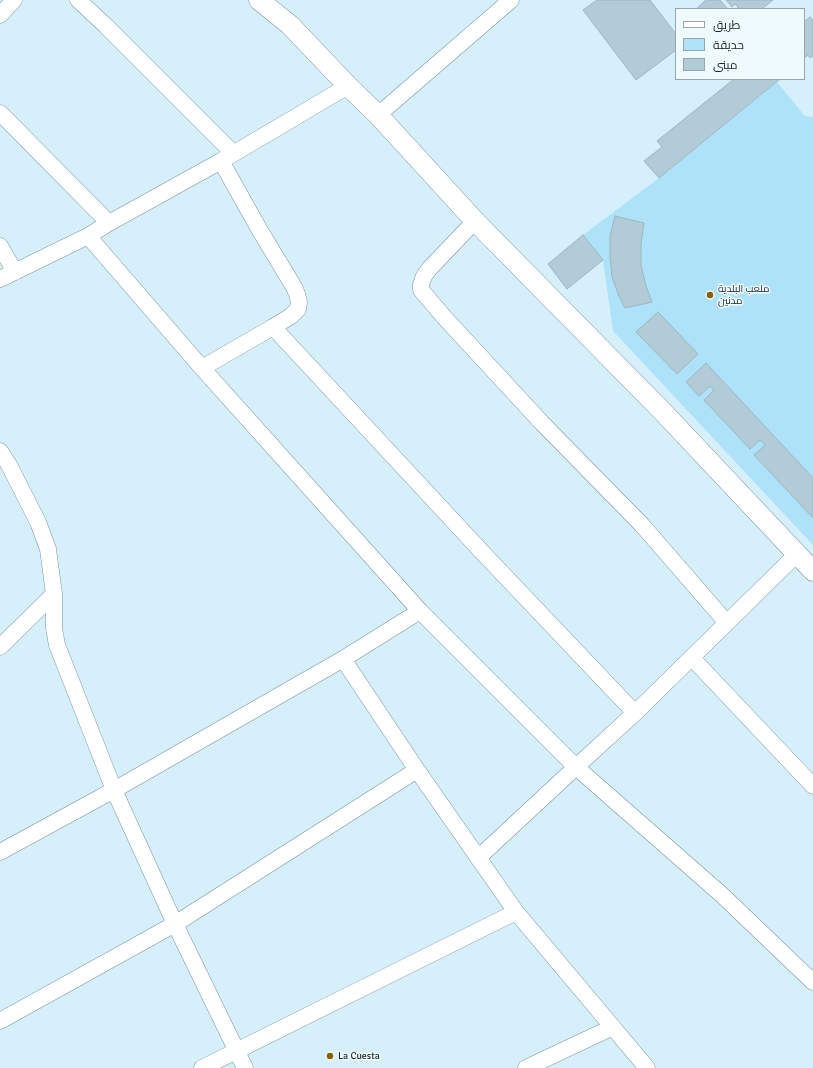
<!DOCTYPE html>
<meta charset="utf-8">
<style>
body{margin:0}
#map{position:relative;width:813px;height:1068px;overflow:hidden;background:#d5f0fb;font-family:Signika,Cairo,sans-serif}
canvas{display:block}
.legend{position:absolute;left:675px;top:8px;width:130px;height:72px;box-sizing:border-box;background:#effaff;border:1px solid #9aa5a9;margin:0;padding:5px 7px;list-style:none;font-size:12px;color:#1b2529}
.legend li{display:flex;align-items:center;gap:8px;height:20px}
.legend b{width:20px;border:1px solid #9aa5a9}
</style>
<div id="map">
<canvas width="813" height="1068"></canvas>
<ul class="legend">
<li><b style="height:5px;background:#fff"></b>طريق</li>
<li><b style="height:11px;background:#aee2f9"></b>حديقة</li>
<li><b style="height:11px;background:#b2ccd7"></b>مبنى</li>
</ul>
</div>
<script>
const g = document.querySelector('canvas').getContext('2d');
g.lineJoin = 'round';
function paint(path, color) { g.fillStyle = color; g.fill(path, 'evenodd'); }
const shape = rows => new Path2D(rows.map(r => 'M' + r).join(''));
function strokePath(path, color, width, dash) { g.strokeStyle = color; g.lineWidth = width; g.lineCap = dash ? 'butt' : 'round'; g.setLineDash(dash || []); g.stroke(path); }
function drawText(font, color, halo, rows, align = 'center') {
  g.font = font + ' Signika,Cairo,sans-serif'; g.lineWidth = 3; g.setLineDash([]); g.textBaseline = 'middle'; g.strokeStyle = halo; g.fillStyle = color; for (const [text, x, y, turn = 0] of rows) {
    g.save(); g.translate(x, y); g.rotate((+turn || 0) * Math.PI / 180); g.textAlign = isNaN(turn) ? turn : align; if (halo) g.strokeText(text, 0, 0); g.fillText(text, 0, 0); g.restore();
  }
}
paint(shape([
 [777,82,805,116,813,117,813,545,613,331,603,260,583,235,659,178]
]), '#aee2f9');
const building = shape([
 [597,0,650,0,676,34,676,50,636,80,583,10,597,0],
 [706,0,720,0,728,9,696,9,706,0],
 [726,0,773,0,762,9,736,9,738,7,735,4,732,7,726,0],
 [810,17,813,20,813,56,810,58,808,55,804,58,804,22,810,17],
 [734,79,780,79,659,178,644,161,662,147,657,141,734,79],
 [615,216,644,223,641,244,641,265,646,286,652,302,625,308,619,296,612,277,610,257,610,236,615,216],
 [583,235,603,260,567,289,548,264,583,235],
 [658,312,698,354,677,374,636,332,658,312],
 [706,363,813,478,813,518,754,455,765,445,760,440,750,449,704,400,714,390,710,386,699,396,686,382,706,363]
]);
paint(building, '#b2ccd7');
strokePath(building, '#9cb5c0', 1);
const minor = shape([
 [78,0,105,25,233,153],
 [0,15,14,0],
 [0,113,109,223],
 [378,115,511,0],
 [221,161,259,229,294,287,297,294,299,302,298,309,291,316,273,327],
 [475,221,430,268,424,276,421,285,421,290,444,317,542,423,642,525,727,623],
 [88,236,202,368,420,611,576,767,722,895,813,982],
 [0,246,15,272],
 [0,279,88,236,109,223,221,161,348,86],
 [202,368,273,327,482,552,635,713],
 [0,451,9,465,38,522,48,549,54,594,54,628,57,645,114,790,175,924,245,1068],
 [0,647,54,594],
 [692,658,813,786],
 [343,659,417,770,516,912,647,1068],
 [0,852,114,790,343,659,420,611],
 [478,858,576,767,635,713,797,554],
 [0,1021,175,924,417,770],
 [202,1068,516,912],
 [526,1068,613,1027]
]);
const tertiary = shape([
 [259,0,290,25,348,86,378,115,475,221,664,413,813,571]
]);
strokePath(minor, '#79919c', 17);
strokePath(tertiary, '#79919c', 21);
strokePath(minor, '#fff', 16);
strokePath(tertiary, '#fff', 20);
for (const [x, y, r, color] of [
 [710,295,4,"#8b5e02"],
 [330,1056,4,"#8b5e02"]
]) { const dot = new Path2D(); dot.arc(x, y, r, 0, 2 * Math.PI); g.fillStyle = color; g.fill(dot); strokePath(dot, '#effaff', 1.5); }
drawText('10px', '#1b2529', '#effaff', [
 ["ملعب البلدية",718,289],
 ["مدنين",718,301],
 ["La Cuesta",338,1056]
], 'left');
</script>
